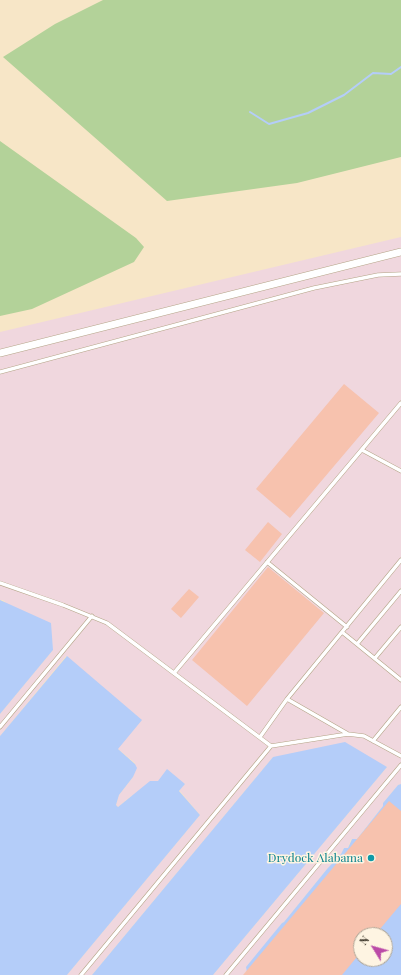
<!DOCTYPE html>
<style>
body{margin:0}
#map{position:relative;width:401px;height:975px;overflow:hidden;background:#f7e6c7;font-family:"Playfair Display",serif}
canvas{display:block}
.north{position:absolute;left:353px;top:927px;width:40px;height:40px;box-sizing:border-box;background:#fef4e2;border:1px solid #aea596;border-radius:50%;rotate:307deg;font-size:11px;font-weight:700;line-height:16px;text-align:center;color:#352f23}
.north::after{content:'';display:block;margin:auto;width:14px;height:18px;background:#bb4aa7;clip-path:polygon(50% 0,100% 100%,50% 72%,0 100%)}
</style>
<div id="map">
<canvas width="401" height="975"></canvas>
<div class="north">N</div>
</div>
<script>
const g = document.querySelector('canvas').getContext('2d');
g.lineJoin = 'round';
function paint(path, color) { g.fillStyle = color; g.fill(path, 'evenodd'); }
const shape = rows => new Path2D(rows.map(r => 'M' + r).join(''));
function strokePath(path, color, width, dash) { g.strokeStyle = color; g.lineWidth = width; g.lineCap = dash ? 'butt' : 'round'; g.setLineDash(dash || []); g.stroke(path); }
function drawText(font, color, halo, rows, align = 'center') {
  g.font = font + ' "Playfair Display",serif'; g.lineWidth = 3; g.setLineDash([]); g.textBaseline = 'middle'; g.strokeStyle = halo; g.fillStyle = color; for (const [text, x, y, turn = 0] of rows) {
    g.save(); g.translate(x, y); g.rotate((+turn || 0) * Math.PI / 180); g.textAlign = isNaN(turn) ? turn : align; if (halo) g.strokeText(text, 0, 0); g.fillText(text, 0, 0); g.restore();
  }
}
paint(shape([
 [401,237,401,784,398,785,383,803,383,806,357,839,351,839,348,848,344,848,341,854,327,869,284,922,282,923,244,975,213,975,387,767,273,757,92,975,67,975,200,815,179,790,185,784,157,781,130,797,118,807,116,805,119,795,133,777,135,763,118,749,66,656,0,736,0,714,53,650,3,600,0,600,0,332]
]), '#f0d7de');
paint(shape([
 [103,0,401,0,401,157,297,183,167,201,3,57,55,24],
 [0,141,136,238,144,247,134,262,32,309,0,316]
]), '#b3d299');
paint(shape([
 [0,600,51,623,53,650,0,714],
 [67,656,142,720,118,749,135,764,137,768,133,777,119,795,116,805,118,807,150,781,158,781,167,769,185,784,179,791,200,815,67,975,0,975,0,736],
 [345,742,387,767,213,975,92,975,273,757],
 [401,784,401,975,244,975,247,972,246,967,282,923,284,922,327,869,341,854,344,848,348,848,352,839,357,839,383,806,383,803,398,785],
 [361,935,385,935,385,959,361,959]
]), '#b4cdf9');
strokePath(shape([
 [250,112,269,124,308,113,344,95,373,73,391,74,401,67]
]), '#b4cdf9', 2);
paint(shape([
 [344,384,379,413,290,518,256,489],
 [268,522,282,534,260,562,245,550],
 [268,567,324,613,247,706,192,660],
 [189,589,199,597,181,618,171,609],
 [389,801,401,811,401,904,375,935,361,935,361,952,342,975,243,975]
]), '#f7c2ae');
const lane = shape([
 [0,372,314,288,378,275,401,274],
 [362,450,401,471],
 [267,562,347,627],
 [0,583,63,605,107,623,271,746],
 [342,632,401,680],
 [357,644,401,591],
 [375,658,401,627],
 [174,673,401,403],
 [287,699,348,734],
 [0,727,92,616],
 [260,737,287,699,401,560],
 [373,741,401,707],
 [81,975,271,746,348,734,364,736,401,756],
 [226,975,401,765]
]);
const street = shape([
 [0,353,401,252]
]);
strokePath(lane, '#b4a487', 4.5);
strokePath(street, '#b4a487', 8);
strokePath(lane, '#fff', 3.5);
strokePath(street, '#fff', 7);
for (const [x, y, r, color] of [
 [371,858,4,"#0f9aa8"]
]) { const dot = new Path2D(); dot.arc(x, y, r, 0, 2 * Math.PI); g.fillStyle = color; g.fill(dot); strokePath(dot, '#fef4e2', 1.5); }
drawText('12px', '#0d838f', '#fef4e2', [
 ["Drydock Alabama",363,858]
], 'right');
</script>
